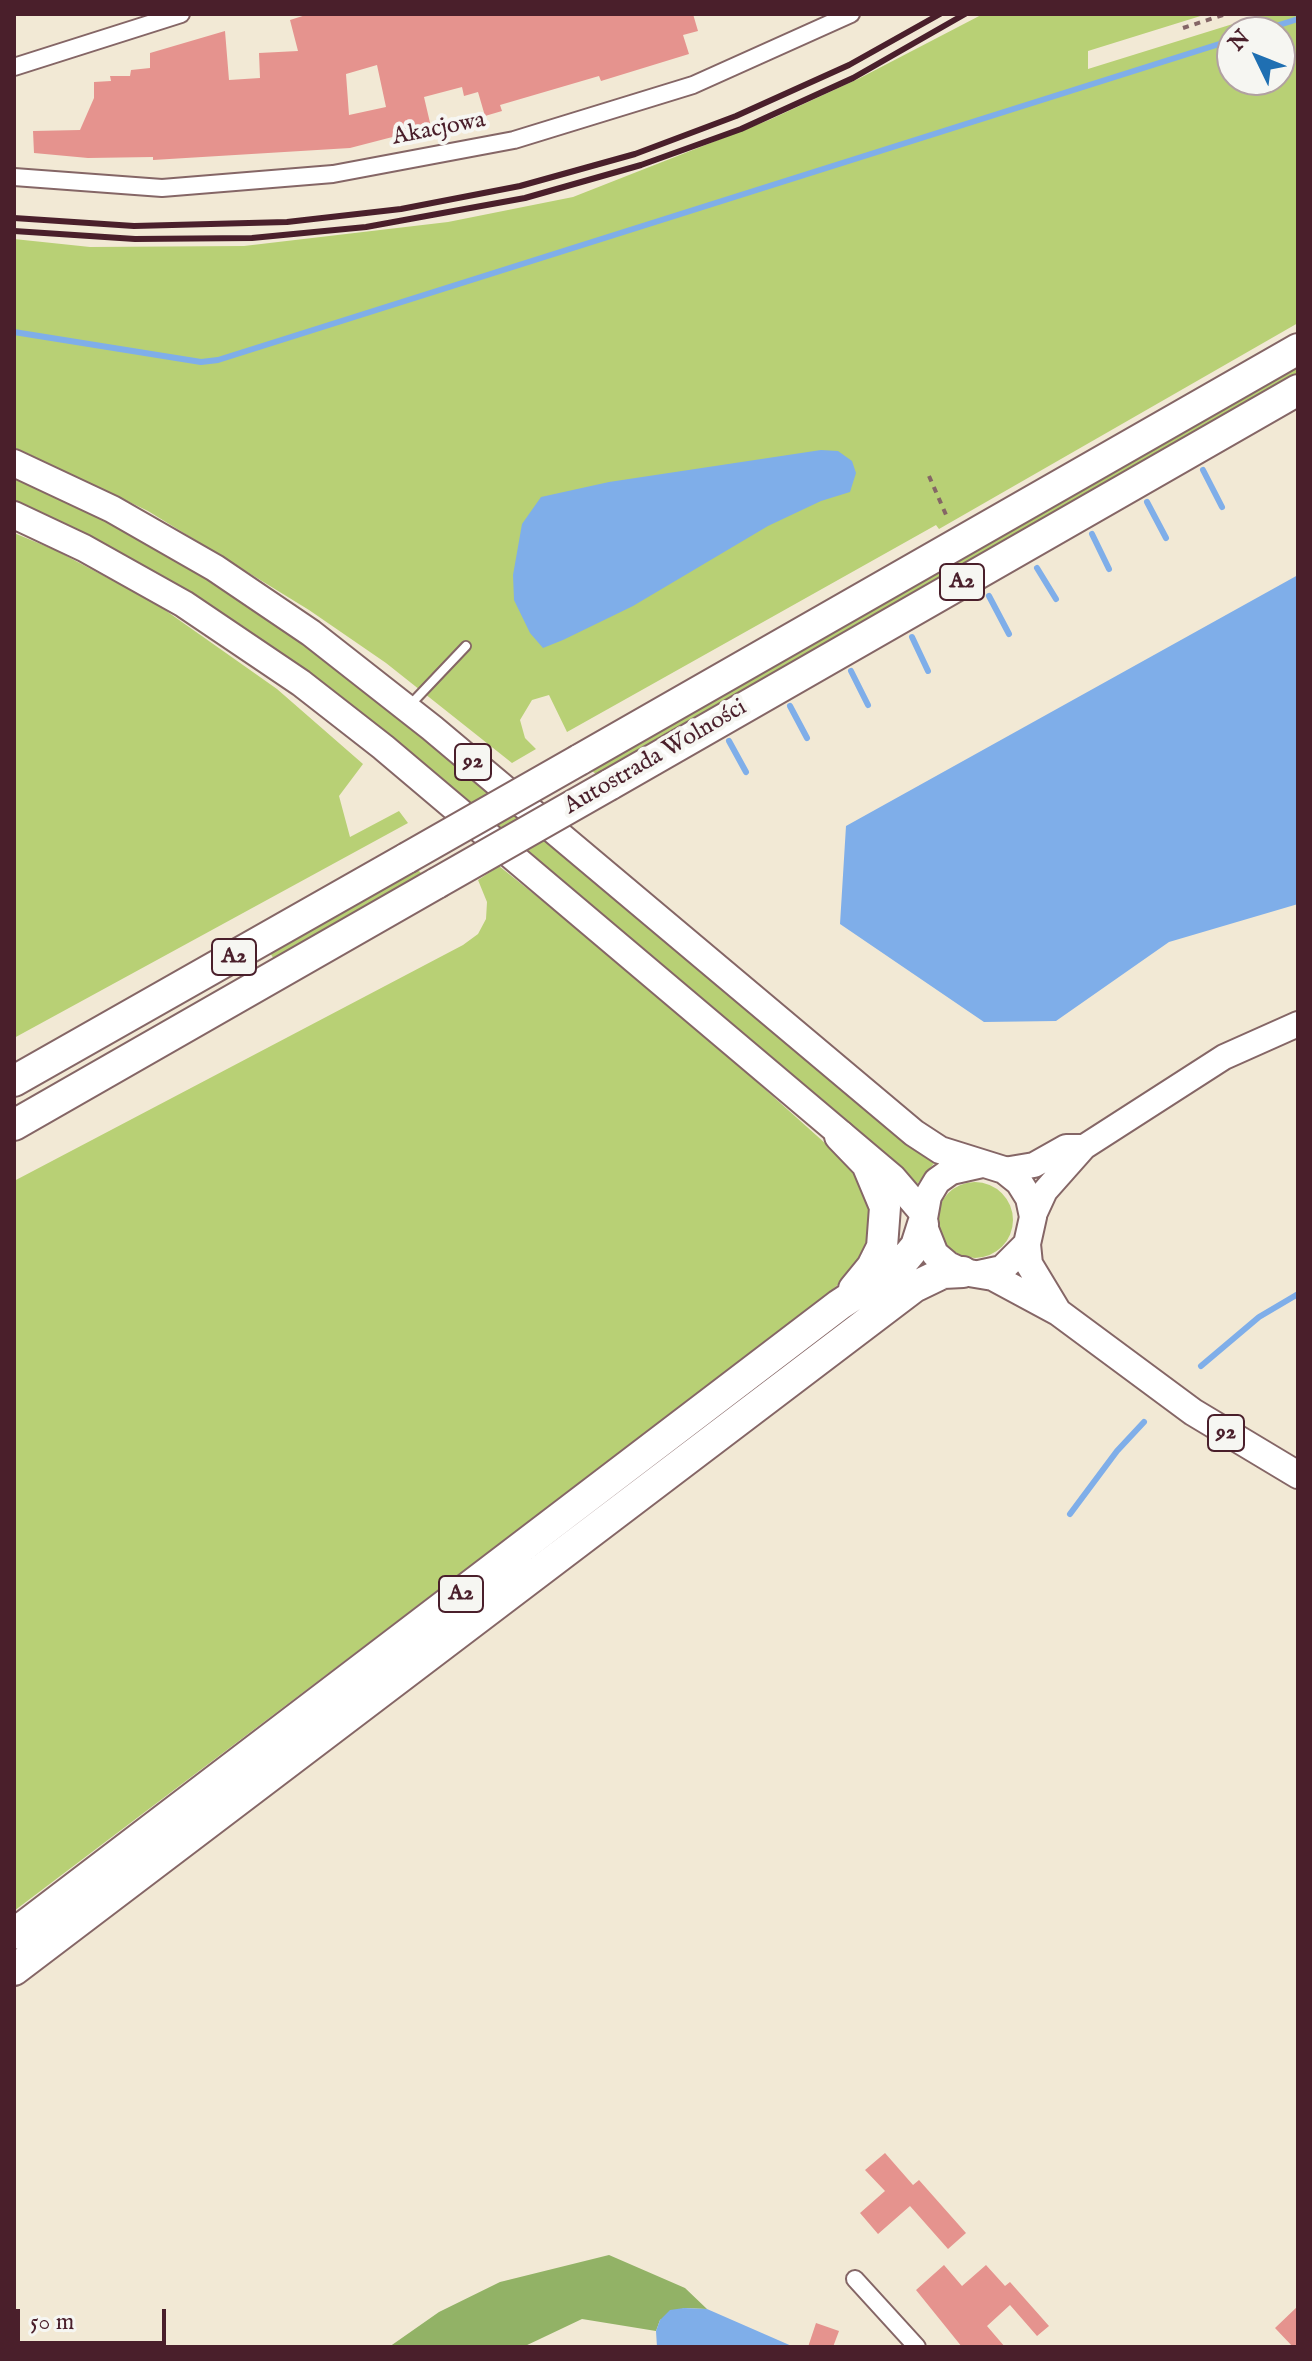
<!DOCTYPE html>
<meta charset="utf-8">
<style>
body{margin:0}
#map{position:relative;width:1312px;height:2361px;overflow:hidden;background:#f2e9d5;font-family:"IM FELL English",serif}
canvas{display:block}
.frame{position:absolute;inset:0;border:16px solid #4a1f2b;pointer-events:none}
.north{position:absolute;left:1216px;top:16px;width:80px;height:80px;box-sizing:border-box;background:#f6f6f2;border:2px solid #b1a0a2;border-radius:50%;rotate:313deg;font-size:22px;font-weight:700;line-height:32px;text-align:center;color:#4a1f2b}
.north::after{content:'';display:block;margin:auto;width:28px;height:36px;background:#1f6fb2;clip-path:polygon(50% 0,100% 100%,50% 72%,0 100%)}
.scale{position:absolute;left:16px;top:2309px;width:150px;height:36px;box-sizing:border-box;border:4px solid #4a1f2b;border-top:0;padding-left:10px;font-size:24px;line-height:28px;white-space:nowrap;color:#4a1f2b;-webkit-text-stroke:6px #f6f6f2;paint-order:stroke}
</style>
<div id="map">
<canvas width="1312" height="2361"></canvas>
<div class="frame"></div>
<div class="north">N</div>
<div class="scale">50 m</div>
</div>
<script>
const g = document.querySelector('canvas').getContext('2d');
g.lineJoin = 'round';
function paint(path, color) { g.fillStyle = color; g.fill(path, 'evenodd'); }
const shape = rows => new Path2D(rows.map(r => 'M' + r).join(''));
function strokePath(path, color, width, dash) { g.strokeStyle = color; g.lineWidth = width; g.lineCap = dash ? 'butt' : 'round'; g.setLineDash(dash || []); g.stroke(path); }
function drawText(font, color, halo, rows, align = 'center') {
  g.font = font + ' "IM FELL English",serif'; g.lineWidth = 8; g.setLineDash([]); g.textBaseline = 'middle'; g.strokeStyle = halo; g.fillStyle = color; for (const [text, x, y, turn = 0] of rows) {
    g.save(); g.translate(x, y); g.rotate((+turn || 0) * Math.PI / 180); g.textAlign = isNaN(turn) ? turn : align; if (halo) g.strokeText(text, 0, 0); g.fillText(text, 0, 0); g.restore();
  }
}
paint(shape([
 [983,14,1207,14,1088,51,1088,69,1265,14,1298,14,1298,323,939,529,936,525,567,732,549,695,532,700,520,720,525,738,536,749,512,763,386,663,309,610,148,511,14,447,14,239,90,247,244,246,448,222,573,197,769,120,860,78],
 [1232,32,1280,32,1280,80,1232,80],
 [1298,364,1298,376,597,775,590,769],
 [14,471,58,491,249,599,478,775,935,1162,914,1188,432,776,14,505],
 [14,533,55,550,155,603,277,689,363,764,339,796,350,837,399,811,408,823,14,1038],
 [499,866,661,996,826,1144,857,1176,873,1216,869,1245,850,1274,815,1305,14,1911,14,1181,463,945,478,934,486,919,487,902,478,880],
 [416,868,424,876,275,961,269,951],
 '937 1220a38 38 0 1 1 76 0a38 38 0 1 1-76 0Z'
]), '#b8d075');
paint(shape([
 [609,2255,685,2288,707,2309,684,2308,660,2320,656,2331,582,2319,523,2347,389,2347,439,2312,500,2282]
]), '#92b266');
paint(shape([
 [821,450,838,451,852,461,856,473,850,492,821,501,768,526,633,606,563,640,543,648,530,633,514,600,513,575,522,524,541,497,609,482],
 [1298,575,1298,904,1169,942,1056,1021,984,1022,840,924,846,826],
 [684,2308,707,2309,794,2347,657,2347,656,2331,660,2320,670,2310]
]), '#7faee9');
strokePath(shape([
 [1257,32,1298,19],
 [14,332,201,362,218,360,1232,40],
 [1203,470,1222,507],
 [1147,502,1166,538],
 [1092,534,1109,569],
 [1037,568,1056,599],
 [989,596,1009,634],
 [912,637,928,671],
 [851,671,868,705],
 [790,706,807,738],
 [729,741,746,772],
 [1201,1366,1259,1317,1298,1294],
 [1070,1514,1117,1451,1144,1422]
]), '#7faee9', 6);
paint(shape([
 [309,14,693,14,698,31,683,35,689,54,601,81,599,76,500,105,502,111,485,116,478,92,464,96,462,87,424,97,431,127,350,148,153,160,153,157,88,158,34,153,33,131,80,130,94,98,94,82,111,81,110,76,130,76,131,70,150,68,150,53,225,31,229,80,260,78,259,53,298,51,290,20],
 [377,65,386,107,349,115,346,74],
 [885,2153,913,2185,919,2180,966,2233,948,2249,910,2206,878,2234,860,2213,885,2191,865,2170],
 [944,2265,962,2286,986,2265,1005,2286,1010,2282,1049,2326,1037,2336,1010,2305,987,2326,1005,2347,962,2347,916,2290],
 [1298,2306,1298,2347,1293,2347,1275,2328],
 [816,2323,839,2331,833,2347,808,2347]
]), '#e5938e');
const lane = shape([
 [410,705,466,646]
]);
const street = shape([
 [14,67,181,14],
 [14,177,162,188,333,174,514,140,693,85,851,14],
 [855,2279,917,2347]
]);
const secondary = shape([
 [1004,1170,1034,1165,1066,1147,1084,1147],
 [1033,1217,1045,1191,1084,1147,1224,1057,1298,1024]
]);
const primary = shape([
 [14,463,112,509,215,568,311,633,432,728,914,1133,940,1150,1004,1170,1019,1182,1029,1198,1033,1217,1027,1244,1002,1269,979,1274],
 [14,515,84,548,184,604,301,683,383,747,893,1178,923,1213],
 [982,1164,951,1171,937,1181,928,1196,923,1224,935,1254,948,1265,963,1272,993,1277,1058,1312,1193,1412,1298,1475],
 [1027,1244,1029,1264,1058,1312]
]);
const highway = shape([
 [579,760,1298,349],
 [609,785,1298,390],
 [14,1081,407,858],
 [14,1125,437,883],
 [840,1136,867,1164,885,1207,882,1247,872,1267,854,1289],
 [14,1934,839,1305,901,1264,916,1246,923,1224],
 [14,1970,914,1287,943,1273,963,1272]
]);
strokePath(lane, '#856666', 12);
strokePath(street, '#856666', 20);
strokePath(secondary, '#856666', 28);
strokePath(primary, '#856666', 30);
strokePath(highway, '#856666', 34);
strokePath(shape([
 [1183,28,1226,14],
 [929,476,947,517]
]), '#856666', 4, [6, 6]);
strokePath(lane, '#fff', 8);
strokePath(street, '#fff', 16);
strokePath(secondary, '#fff', 24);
strokePath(primary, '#fff', 26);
strokePath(highway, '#fff', 30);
strokePath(shape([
 [14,218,134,226,287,222,401,209,520,186,635,154,736,116,849,65,940,14],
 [14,231,135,239,252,238,366,227,525,198,641,165,741,129,853,78,965,14]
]), '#4a1f2b', 6);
const highwayBridge = shape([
 [407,858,579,760],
 [437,883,609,785]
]);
strokePath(highwayBridge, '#856666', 34, []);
strokePath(highwayBridge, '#fff', 30);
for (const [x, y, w] of [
 [962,582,44],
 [473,762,36],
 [234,957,44],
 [1226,1433,36],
 [461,1594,44]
]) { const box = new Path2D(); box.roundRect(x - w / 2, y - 18, w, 36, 6); g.fillStyle = '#f6f6f2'; g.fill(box); strokePath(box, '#4a1f2b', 2); }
drawText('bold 22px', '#4a1f2b', null, [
 ["A2",962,582],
 ["92",473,762],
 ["A2",234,957],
 ["92",1226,1433],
 ["A2",461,1594]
]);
drawText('24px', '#4a1f2b', '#f6f6f2', [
 ["Akacjowa",439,130,-11],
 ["Autostrada Wolności",656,758,-30]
]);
</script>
